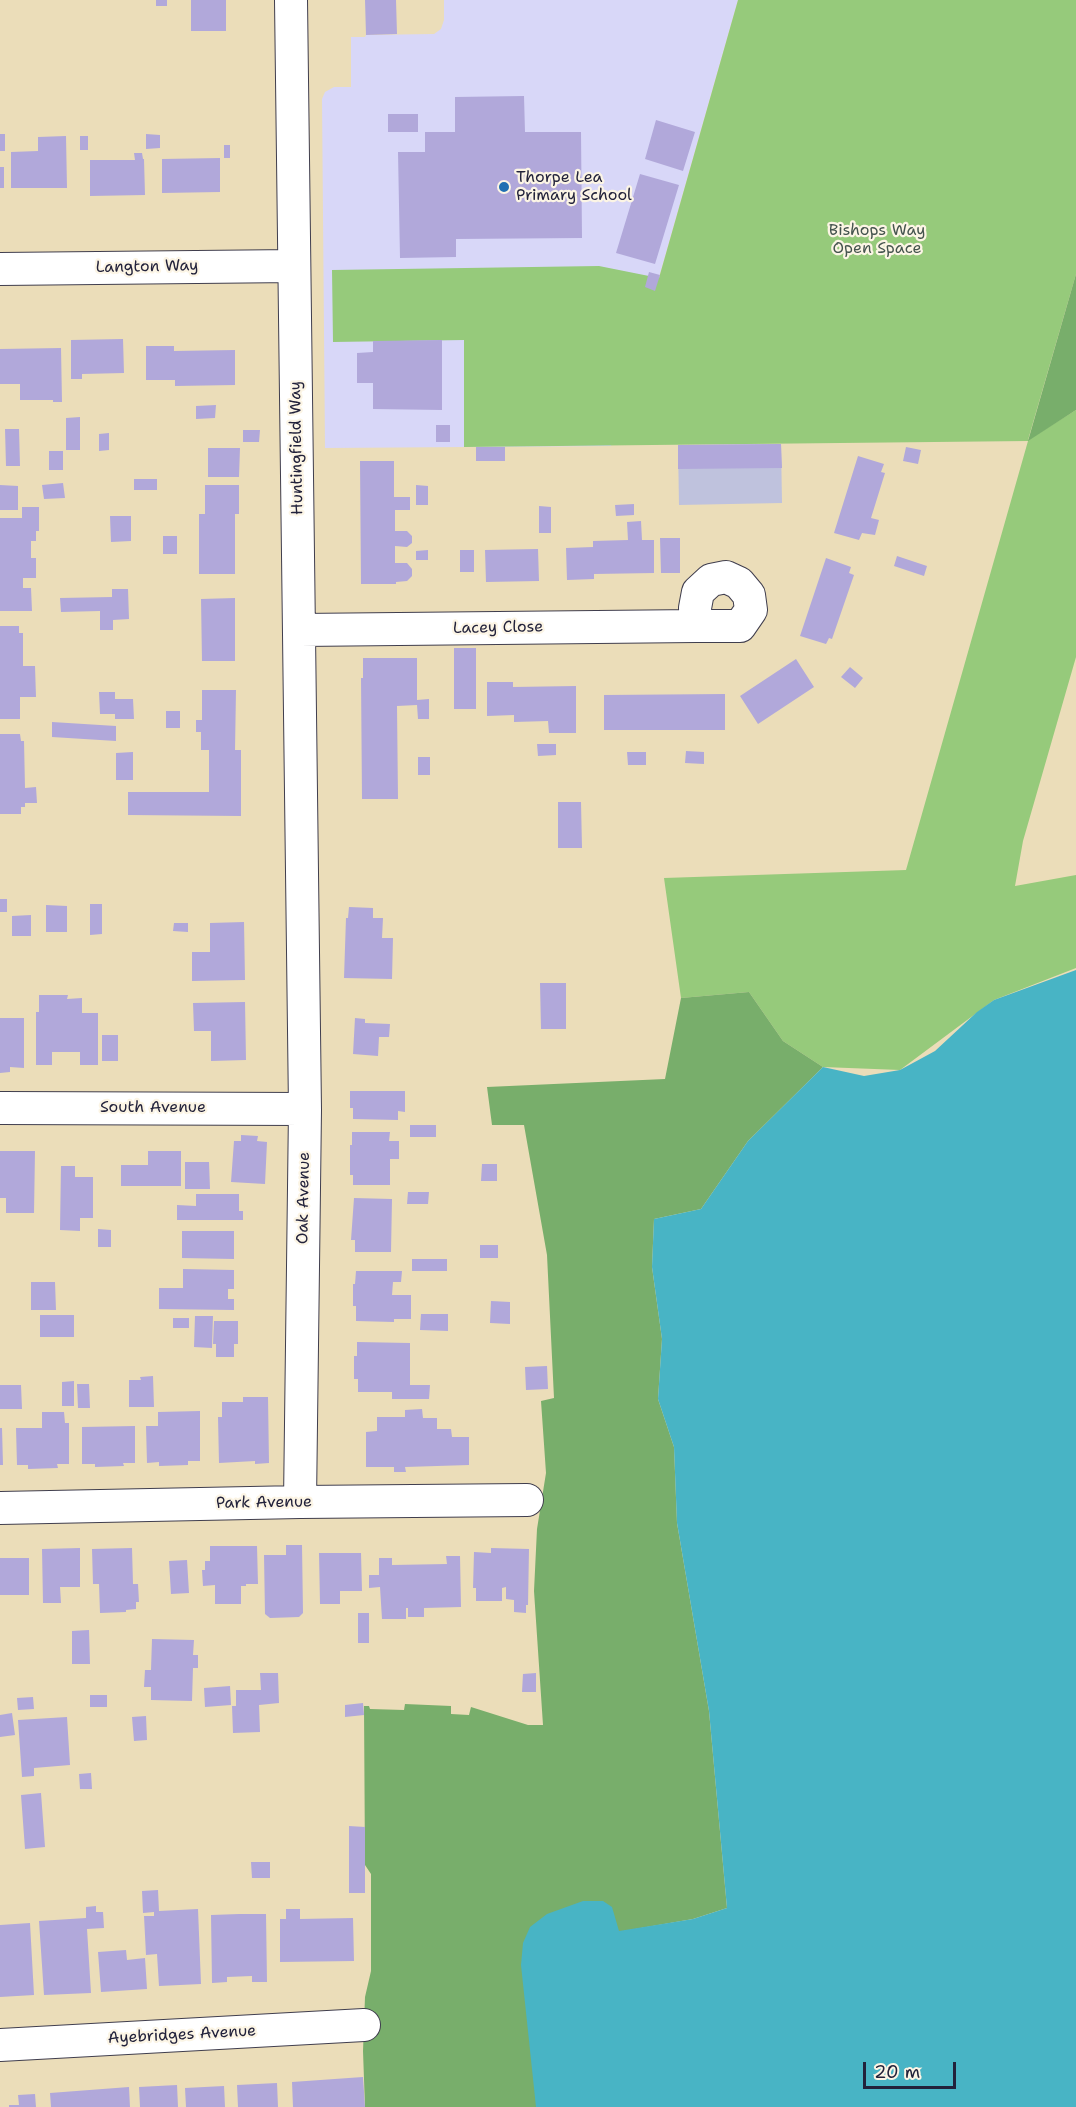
<!DOCTYPE html>
<style>
body{margin:0}
#map{position:relative;width:1076px;height:2107px;overflow:hidden;background:#ebddb9;font-family:"Shantell Sans",sans-serif}
canvas{display:block}
.scale{position:absolute;left:863px;top:2062px;width:93px;height:27px;box-sizing:border-box;border:3px solid #22223b;border-top:0;padding-left:8px;font-size:18px;line-height:21px;white-space:nowrap;color:#22223b;-webkit-text-stroke:4px #fcf5e5;paint-order:stroke}
</style>
<div id="map">
<canvas width="1076" height="2107"></canvas>
<div class="scale">20 m</div>
</div>
<script>
const g = document.querySelector('canvas').getContext('2d');
g.lineJoin = 'round';
function paint(path, color) { g.fillStyle = color; g.fill(path, 'evenodd'); }
const shape = rows => new Path2D(rows.map(r => 'M' + r).join(''));
function strokePath(path, color, width, dash) { g.strokeStyle = color; g.lineWidth = width; g.lineCap = dash ? 'butt' : 'round'; g.setLineDash(dash || []); g.stroke(path); }
function drawText(font, color, halo, rows, align = 'center') {
  g.font = font + ' "Shantell Sans",sans-serif'; g.lineWidth = 4.5; g.setLineDash([]); g.textBaseline = 'middle'; g.strokeStyle = halo; g.fillStyle = color; for (const [text, x, y, turn = 0] of rows) {
    g.save(); g.translate(x, y); g.rotate((+turn || 0) * Math.PI / 180); g.textAlign = isNaN(turn) ? turn : align; if (halo) g.strokeText(text, 0, 0); g.fillText(text, 0, 0); g.restore();
  }
}
paint(shape([
 [444,0,738,0,611,446,325,448,322,99,325,92,334,87,351,87,351,37,365,37,366,35,434,34,441,29,444,20]
]), '#d8d7f8');
paint(shape([
 [781,444,782,503,679,505,678,445]
]), '#bfc2dd');
paint(shape([
 [738,0,1076,0,1076,274,1028,440,1076,410,1076,657,1023,841,1015,886,1076,875,1076,968,994,1000,900,1070,823,1067,783,1041,749,992,681,998,664,878,906,870,1028,441,464,447,464,340,333,342,332,270,599,266,659,278]
]), '#96ca7b');
paint(shape([
 [1076,274,1076,410,1028,441],
 [749,992,783,1041,823,1067,748,1141,701,1209,654,1219,652,1267,662,1339,658,1399,674,1447,677,1523,709,1711,727,1908,693,1919,618,1932,536,2107,365,2107,363,2051,365,1997,371,1971,371,1874,365,1865,364,1706,369,1706,370,1709,404,1710,405,1704,451,1706,451,1714,469,1715,471,1707,528,1725,543,1725,534,1591,537,1529,546,1473,541,1401,554,1398,547,1255,524,1125,492,1125,487,1087,665,1079,681,998]
]), '#78ae6b');
paint(shape([
 [1076,970,1076,2107,536,2107,521,1965,523,1943,530,1927,547,1914,583,1901,603,1901,612,1907,619,1931,693,1919,727,1908,709,1711,677,1523,674,1447,658,1399,662,1339,652,1267,654,1219,701,1209,748,1141,823,1067,864,1076,900,1070,935,1051,977,1012,994,1000]
]), '#48b4c5');
paint(shape([
 [156,0,167,0,167,6,156,6],
 [191,0,226,0,226,31,191,31],
 [365,0,396,0,397,34,366,35],
 [524,96,525,132,581,132,582,238,456,239,456,257,400,258,398,152,425,152,425,132,455,132,455,97],
 [388,114,418,114,418,132,388,132],
 [656,120,695,132,683,171,645,159],
 [0,134,5,134,5,151,0,151],
 [146,134,160,135,160,148,146,149],
 [66,136,67,188,11,188,11,152,38,151,38,137],
 [80,136,88,136,88,150,80,150],
 [224,145,230,145,230,158,224,158],
 [134,153,142,153,143,159,144,159,145,195,90,196,90,160,135,160],
 [220,158,220,192,162,193,162,159],
 [0,167,4,167,4,188,0,188],
 [640,174,679,185,655,264,616,253],
 [649,272,660,275,655,291,645,287],
 [123,339,124,373,82,374,82,379,71,379,71,340],
 [442,340,442,410,373,409,373,383,357,383,357,353,373,352,373,341],
 [146,346,174,346,174,351,235,350,235,385,175,386,175,380,146,380],
 [61,348,62,402,53,402,53,400,20,400,20,384,0,384,0,349],
 [216,405,215,418,196,419,196,406],
 [80,417,80,450,66,450,66,418],
 [436,425,450,425,450,442,436,442],
 [5,429,19,429,20,466,6,466],
 [243,430,260,430,259,442,243,442],
 [109,433,109,450,99,451,99,434],
 [781,444,782,468,678,469,678,445],
 [476,447,505,447,505,461,476,461],
 [906,447,921,450,918,464,903,461],
 [208,448,240,448,239,477,208,477],
 [49,451,63,451,63,470,49,470],
 [858,456,884,464,881,472,885,473,871,518,879,520,875,535,862,533,859,540,834,533],
 [360,461,394,461,394,497,410,497,410,510,395,510,395,531,407,531,412,536,412,543,407,547,395,546,395,563,407,563,412,569,412,576,407,581,396,582,396,584,361,584],
 [134,479,157,479,157,490,134,490],
 [63,483,65,498,44,499,42,485],
 [0,485,18,486,18,510,0,510],
 [205,485,239,485,239,514,235,514,235,574,199,574,199,514,205,514],
 [416,485,428,486,428,505,416,505],
 [634,504,634,515,616,516,615,505],
 [539,506,551,507,551,533,539,533],
 [22,507,39,507,39,531,36,531,36,541,31,541,31,558,36,558,36,578,23,578,23,588,31,588,32,611,0,611,0,518,22,518],
 [110,516,131,516,131,541,111,542],
 [641,521,642,540,654,540,654,573,594,574,594,579,567,580,566,548,593,547,593,541,628,540,627,522],
 [163,536,177,536,177,554,163,554],
 [660,538,680,538,680,573,661,573],
 [538,549,539,581,486,582,485,550],
 [428,550,428,560,416,560,416,551],
 [460,550,474,550,474,572,460,572],
 [897,556,927,566,924,576,894,566],
 [826,558,851,567,849,573,854,575,832,639,829,638,826,644,800,636],
 [112,589,128,589,129,619,113,620,113,630,100,630,100,611,61,612,60,598,112,597],
 [235,598,235,661,202,661,201,599],
 [0,626,19,626,19,633,23,633,23,666,35,666,36,697,20,697,20,719,0,719],
 [454,648,476,648,476,709,454,709],
 [363,658,417,658,417,700,429,699,429,719,418,719,417,705,397,706,398,799,362,799,361,678,363,678],
 [796,659,814,687,758,724,740,696],
 [850,667,863,678,855,688,841,677],
 [487,682,513,682,513,687,576,686,576,733,549,733,548,721,514,722,514,715,487,716],
 [202,690,236,690,235,750,241,750,241,816,128,815,128,792,209,792,209,750,201,750,201,732,196,732,196,720,202,720],
 [99,692,115,692,115,699,133,699,134,719,115,719,115,714,100,714],
 [725,694,725,730,604,730,604,695],
 [166,711,180,711,180,728,166,728],
 [52,722,116,726,116,741,52,737],
 [0,734,20,734,21,741,24,741,25,788,36,787,37,803,25,803,25,807,21,807,21,814,0,814],
 [537,744,556,744,556,755,538,756],
 [686,751,704,752,704,764,685,763],
 [133,752,133,780,116,780,116,753],
 [627,752,646,752,646,765,628,765],
 [418,757,430,757,430,775,418,775],
 [558,802,581,802,582,848,558,848],
 [0,899,7,899,7,912,0,912],
 [90,904,102,904,102,934,90,935],
 [46,905,67,906,67,932,46,932],
 [349,907,373,908,373,918,383,918,382,938,393,938,392,979,344,978,346,918,348,918],
 [31,915,31,936,12,936,12,916],
 [244,922,245,980,192,981,192,952,210,952,210,923],
 [174,923,188,923,188,932,173,931],
 [540,983,566,983,566,1029,541,1029],
 [39,995,68,995,67,999,82,998,82,1013,98,1013,98,1065,80,1065,80,1052,52,1052,52,1065,36,1065,36,1012,39,1012],
 [245,1002,246,1060,211,1061,211,1031,194,1031,193,1003],
 [0,1018,24,1018,24,1068,10,1067,10,1072,0,1073],
 [355,1018,365,1019,365,1023,390,1024,389,1037,379,1037,378,1056,353,1054],
 [102,1035,118,1035,118,1061,102,1061],
 [350,1091,405,1091,405,1112,398,1111,398,1120,353,1119,353,1108,350,1108],
 [410,1125,436,1125,436,1137,410,1137],
 [352,1132,390,1132,389,1141,399,1141,399,1159,390,1159,390,1185,353,1185,353,1175,350,1175,350,1145,352,1145],
 [241,1135,258,1136,257,1141,267,1142,265,1184,231,1182,234,1141,241,1141],
 [0,1151,35,1151,34,1213,6,1213,6,1198,0,1198],
 [148,1151,181,1151,181,1186,121,1186,121,1165,148,1165],
 [185,1162,209,1162,210,1189,185,1189],
 [482,1164,497,1164,497,1181,481,1181],
 [61,1166,75,1166,75,1177,93,1177,93,1218,80,1218,80,1231,60,1230],
 [408,1192,429,1192,428,1204,407,1204],
 [196,1194,239,1194,239,1211,243,1211,243,1220,177,1220,177,1205,196,1206],
 [354,1198,392,1199,391,1252,355,1252,355,1240,351,1240],
 [98,1229,111,1230,111,1247,98,1247],
 [182,1231,234,1231,234,1259,182,1258],
 [480,1245,498,1245,498,1258,480,1258],
 [412,1259,447,1259,447,1271,412,1271],
 [183,1269,234,1270,234,1289,228,1289,228,1299,234,1299,234,1310,159,1309,159,1288,183,1288],
 [356,1271,402,1271,401,1282,393,1282,392,1295,411,1295,411,1319,394,1319,394,1322,356,1321,356,1306,353,1306,353,1284,355,1284],
 [31,1282,55,1282,56,1310,31,1310],
 [491,1301,510,1302,510,1324,490,1323],
 [421,1314,448,1314,448,1331,420,1330],
 [40,1315,74,1315,74,1337,40,1337],
 [195,1316,213,1316,212,1348,194,1347],
 [173,1318,189,1318,189,1328,173,1328],
 [214,1321,238,1321,238,1344,234,1344,234,1357,216,1357,216,1344,213,1344],
 [357,1342,410,1343,410,1385,430,1385,429,1399,392,1399,392,1392,358,1392,358,1379,354,1379,354,1356,357,1356],
 [547,1366,548,1389,526,1390,525,1367],
 [153,1376,154,1407,129,1407,129,1380,141,1380,140,1377],
 [74,1381,74,1406,62,1406,62,1382],
 [77,1384,89,1384,90,1408,78,1408],
 [0,1385,21,1385,22,1409,0,1409],
 [243,1397,268,1397,269,1463,255,1464,255,1461,219,1463,218,1417,222,1417,222,1402,243,1402],
 [422,1409,423,1418,437,1418,437,1429,451,1429,452,1437,469,1437,469,1465,405,1467,406,1472,394,1472,394,1467,366,1467,366,1432,377,1431,377,1417,405,1417,405,1410],
 [200,1411,200,1461,188,1461,188,1465,159,1466,159,1462,147,1463,146,1426,158,1426,158,1412],
 [42,1412,64,1412,65,1423,69,1423,69,1464,57,1464,58,1468,28,1469,28,1465,17,1465,16,1428,42,1428],
 [135,1426,135,1463,123,1463,124,1466,95,1467,95,1464,82,1464,82,1427],
 [0,1428,2,1428,3,1465,0,1465],
 [286,1545,302,1545,303,1613,299,1617,270,1618,265,1614,264,1555,286,1555],
 [210,1546,257,1546,258,1584,246,1584,246,1586,241,1586,241,1604,215,1604,215,1585,203,1586,202,1570,205,1570,205,1561,210,1561],
 [80,1548,80,1587,60,1587,61,1603,43,1603,42,1549],
 [132,1548,133,1584,138,1584,139,1602,136,1602,136,1609,126,1610,126,1612,100,1613,99,1584,93,1584,92,1549],
 [491,1548,529,1549,528,1605,526,1605,526,1613,514,1612,514,1600,506,1599,506,1587,502,1588,502,1601,476,1601,476,1588,473,1588,474,1552,491,1553],
 [319,1553,361,1553,362,1591,340,1591,340,1604,320,1604],
 [446,1556,460,1556,461,1607,424,1608,424,1617,408,1617,408,1608,406,1608,406,1619,382,1619,380,1587,369,1588,369,1575,379,1575,379,1558,392,1558,392,1565,447,1564],
 [0,1558,29,1558,29,1595,0,1595],
 [187,1560,189,1593,171,1594,169,1561],
 [358,1613,369,1613,369,1643,358,1643],
 [89,1630,90,1664,72,1664,72,1631],
 [152,1639,194,1640,193,1655,198,1655,198,1668,193,1668,192,1701,151,1700,151,1687,144,1687,145,1670,151,1670],
 [260,1673,278,1673,279,1703,259,1705,260,1732,233,1733,232,1706,236,1706,236,1690,261,1690],
 [536,1673,536,1692,522,1692,523,1674],
 [230,1686,231,1705,205,1707,204,1688],
 [90,1695,107,1695,107,1707,90,1707],
 [33,1697,34,1709,18,1710,17,1698],
 [363,1703,364,1715,345,1717,345,1705],
 [12,1713,15,1735,0,1737,0,1715],
 [146,1716,147,1740,134,1741,132,1717],
 [67,1717,70,1765,34,1768,34,1776,22,1777,18,1720],
 [91,1773,92,1789,80,1789,79,1774],
 [41,1793,45,1847,25,1849,21,1795],
 [349,1826,365,1827,365,1893,349,1893],
 [251,1862,270,1862,270,1878,252,1878],
 [158,1890,159,1911,198,1909,201,1984,159,1986,157,1954,146,1955,144,1916,154,1916,154,1912,143,1913,142,1891],
 [96,1906,96,1912,103,1912,104,1928,87,1929,91,1993,44,1995,39,1921,86,1918,86,1907],
 [286,1909,300,1909,300,1919,353,1918,354,1961,280,1962,280,1919,286,1919],
 [239,1914,266,1914,267,1982,252,1982,252,1976,227,1977,227,1982,212,1983,211,1915],
 [30,1923,34,1995,0,1997,0,1925],
 [126,1950,127,1960,145,1958,147,1989,101,1992,98,1952],
 [363,2077,365,2107,293,2107,292,2082],
 [277,2083,278,2107,238,2107,237,2085],
 [177,2085,178,2107,140,2107,139,2087],
 [224,2086,225,2107,186,2107,185,2088],
 [129,2087,130,2107,51,2107,50,2093],
 [35,2094,36,2107,9,2107,9,2105,19,2105,18,2095]
]), '#b1a8da');
const minor = shape([
 [291,0,305,1109,300,1502],
 [0,269,294,266],
 [300,630,696,626,740,626,751,610,749,595,739,583,726,577,711,580,698,592,695,608,696,626],
 [0,1108,305,1109],
 [0,1508,300,1502,527,1500],
 [0,2045,364,2025]
]);
strokePath(minor, '#403e4e', 34);
strokePath(minor, '#fff', 32);
for (const [x, y, r, color] of [
 [504,187,6,"#1f6fb2"]
]) { const dot = new Path2D(); dot.arc(x, y, r, 0, 2 * Math.PI); g.fillStyle = color; g.fill(dot); strokePath(dot, '#fcf5e5', 2); }
drawText('16px', '#22223b', '#fcf5e5', [
 ["Thorpe Lea",516,178],
 ["Primary School",516,196]
], 'left');
drawText('16px', '#45544e', '#fcf5e5', [
 ["Bishops Way",877,231],
 ["Open Space",877,249]
]);
drawText('16px', '#22223b', '#fcf5e5', [
 ["Langton Way",147,267,-1],
 ["Huntingfield Way",297,448,-91],
 ["Lacey Close",498,628,-1],
 ["South Avenue",153,1108],
 ["Oak Avenue",304,1198,-89],
 ["Park Avenue",264,1503,-1],
 ["Ayebridges Avenue",182,2035,-3]
]);
</script>
